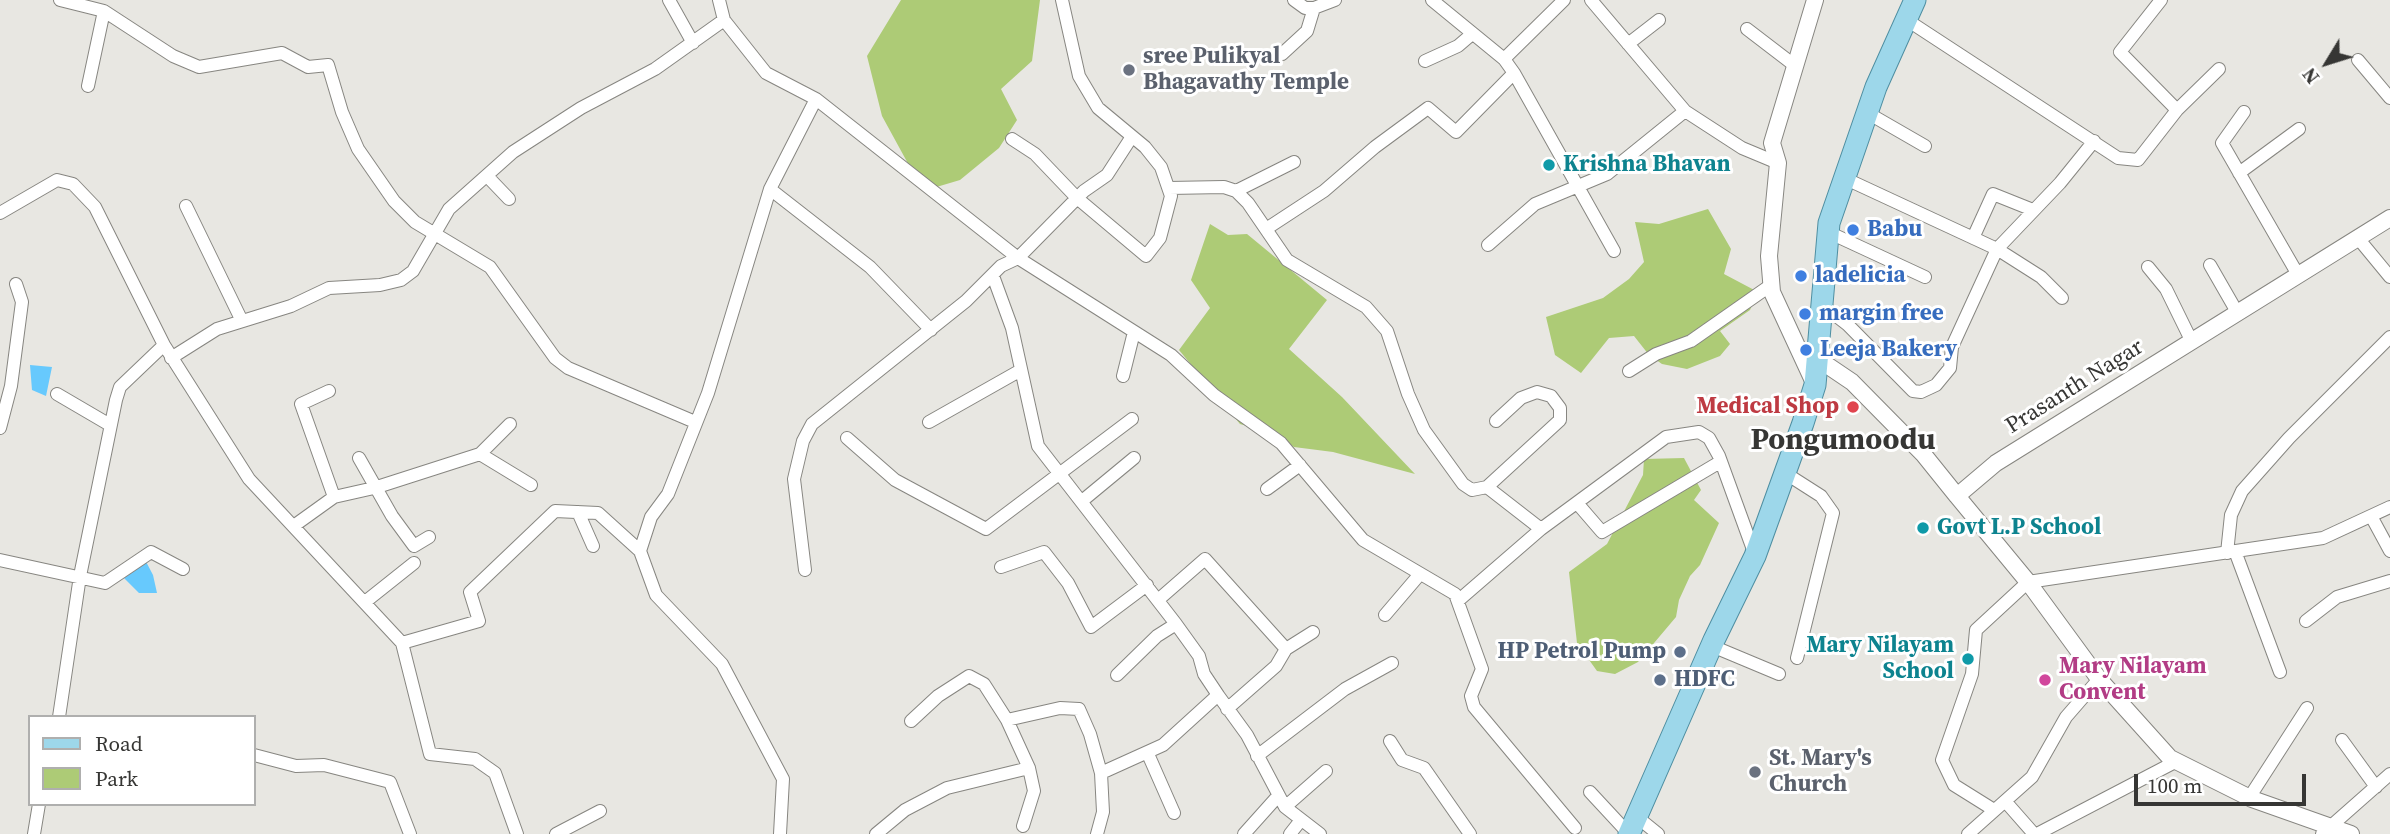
<!DOCTYPE html>
<style>
body{margin:0}
#map{position:relative;width:2390px;height:834px;overflow:hidden;background:#e8e7e2;font-family:"Source Serif 4",serif}
canvas{display:block}
.legend{position:absolute;left:28px;top:715px;width:228px;height:91px;box-sizing:border-box;background:#fff;border:2px solid #afafae;margin:0;padding:9px 12px;list-style:none;font-size:21px;color:#363634}
.legend li{display:flex;align-items:center;gap:14px;height:35px}
.legend b{width:35px;border:2px solid #afafae}
.north{position:absolute;left:2292px;top:28px;width:70px;height:70px;-webkit-text-stroke:5px #fff;paint-order:stroke;rotate:232deg;font-size:19px;font-weight:700;line-height:28px;text-align:center;color:#363634}
.north::after{content:'';display:block;margin:auto;width:24px;height:32px;background:#363634;clip-path:polygon(50% 0,100% 100%,50% 72%,0 100%)}
.scale{position:absolute;left:2134px;top:774px;width:172px;height:32px;box-sizing:border-box;border:4px solid #363634;border-top:0;padding-left:9px;font-size:21px;line-height:24px;white-space:nowrap;color:#363634;-webkit-text-stroke:5px #fff;paint-order:stroke}
</style>
<div id="map">
<canvas width="2390" height="834"></canvas>
<ul class="legend">
<li><b style="height:9px;background:#9dd7ea"></b>Road</li>
<li><b style="height:19px;background:#adcb76"></b>Park</li>
</ul>
<div class="north">N</div>
<div class="scale">100 m</div>
</div>
<script>
const g = document.querySelector('canvas').getContext('2d');
g.lineJoin = 'round';
function paint(path, color) { g.fillStyle = color; g.fill(path, 'evenodd'); }
const shape = rows => new Path2D(rows.map(r => 'M' + r).join(''));
function strokePath(path, color, width, dash) { g.strokeStyle = color; g.lineWidth = width; g.lineCap = dash ? 'butt' : 'round'; g.setLineDash(dash || []); g.stroke(path); }
function drawText(font, color, halo, rows, align = 'center') {
  g.font = font + ' "Source Serif 4",serif'; g.lineWidth = 6; g.setLineDash([]); g.textBaseline = 'middle'; g.strokeStyle = halo; g.fillStyle = color; for (const [text, x, y, turn = 0] of rows) {
    g.save(); g.translate(x, y); g.rotate((+turn || 0) * Math.PI / 180); g.textAlign = isNaN(turn) ? turn : align; if (halo) g.strokeText(text, 0, 0); g.fillText(text, 0, 0); g.restore();
  }
}
paint(shape([
 [901,0,1040,0,1032,61,1001,89,1017,120,999,148,960,180,923,191,882,116,867,56],
 [1708,209,1731,249,1724,274,1758,292,1750,310,1720,331,1730,344,1720,356,1687,369,1662,364,1649,355,1634,336,1609,338,1581,373,1555,355,1546,317,1603,298,1629,279,1644,262,1635,222,1659,224],
 [1210,224,1228,235,1247,234,1327,300,1289,349,1342,397,1415,474,1333,452,1294,447,1277,435,1240,424,1179,350,1210,308,1191,280],
 [1684,458,1701,490,1694,500,1719,523,1700,565,1690,576,1679,600,1676,617,1638,662,1615,674,1597,671,1577,643,1569,572,1607,544,1643,475,1644,459]
]), '#adcb76');
paint(shape([
 [30,365,52,367,46,396,32,390],
 [142,554,153,575,157,593,139,593,124,578]
]), '#67c9fd');
const minor = shape([
 [60,0,104,11,173,56,199,67,282,53,308,67,328,65,342,112,358,149,394,201,415,222,490,267,555,358,568,368,695,422],
 [669,0,693,43],
 [1294,0,1305,8,1314,8,1335,0],
 [1432,0,1504,59,1564,0],
 [1591,0,1685,111,1742,148,1778,163],
 [2161,0,2120,52,2177,110],
 [724,20,766,73,816,99,1018,258,1171,355,1214,395,1281,443,1363,540,1455,594,1482,669,1471,696,1474,707,1575,828],
 [1907,20,2118,158,2138,160,2177,110,2219,69],
 [1747,29,1794,65],
 [1628,44,1659,20],
 [1282,54,1307,31,1314,8],
 [2358,60,2390,98],
 [1425,61,1458,46,1472,34],
 [1514,73,1614,251],
 [88,86,104,11],
 [1866,112,1925,146],
 [2244,112,2222,143,2297,273],
 [1012,139,1035,154,1077,198,1146,256,1160,238,1171,196,1161,167,1145,147,1098,108,1079,76,1062,0],
 [2239,173,2299,129],
 [487,176,509,199],
 [1844,178,1997,249,2041,277,2062,298],
 [1169,188,1224,187,1236,191,1248,203,1287,260,1366,307,1387,331,1408,394,1424,430,1463,484,1472,490,1487,487,1541,529,1666,437,1699,432,1709,438,1719,456,1755,555],
 [770,189,870,267,931,330],
 [1236,191,1294,162],
 [186,206,241,319],
 [0,213,57,180,73,184,95,207,164,345,249,479,402,643,430,754,475,759,495,773,517,834],
 [1266,229,1324,191,1375,147,1428,108,1456,132,1514,73,1504,59],
 [1828,232,1925,277],
 [2357,237,2390,277],
 [1973,238,1993,194,2033,210],
 [1488,245,1535,204,1607,174,1685,111],
 [2210,265,2237,312],
 [2148,267,2166,289,2192,342],
 [993,276,1012,328,1038,446,1176,624,1199,656,1204,674,1218,695],
 [1821,304,1848,325,1913,391,1921,392,1936,385,1950,368,1952,347,1997,249,2060,183,2094,141],
 [171,358,217,329,291,306,329,288,380,285,401,280,413,271,449,209,513,152,581,108,655,69,724,20,719,0],
 [1629,371,1656,354,1691,341,1771,285],
 [1123,376,1134,332],
 [329,391,301,404,334,497],
 [57,394,110,425],
 [929,422,1021,370],
 [0,428,11,386,22,302,16,284],
 [847,438,895,480,986,529,1132,419],
 [480,454,531,485],
 [359,458,392,516,414,546,429,537],
 [1785,473,1821,496,1833,513,1797,658],
 [1487,487,1560,420,1560,408,1551,396,1537,392,1521,398,1496,421],
 [1267,489,1300,465],
 [1082,501,1134,458],
 [1577,503,1602,532,1720,462],
 [578,512,593,546],
 [2371,516,2390,551],
 [295,525,334,497,374,488,480,454,510,424],
 [2235,551,2280,672],
 [2227,553,2231,515,2242,491,2289,438,2390,337],
 [0,560,105,583,151,552,183,569],
 [1001,567,1044,552,1068,583,1091,627,1147,585],
 [805,570,794,479,803,441,812,424,966,301,1001,266,1018,258,1084,191,1107,175,1131,138],
 [1158,600,1205,559,1286,649],
 [1459,600,1541,529],
 [365,602,414,563],
 [1385,615,1420,574],
 [2306,621,2337,597,2390,581],
 [402,643,479,621,470,592,555,511,598,513,640,551],
 [1712,646,1779,674],
 [1117,675,1157,636,1176,624],
 [1227,709,1276,666,1286,649,1313,632],
 [59,717,80,576,116,400,120,387,164,345],
 [911,721,938,696,969,676,984,684,1007,720,1060,708,1079,709,1090,734,1101,773],
 [2342,740,2376,787],
 [1390,741,1402,760,1424,768,1470,834],
 [1148,754,1174,813],
 [254,755,296,766,324,765,390,782,410,834],
 [1257,756,1345,689,1392,663],
 [1590,792,1629,834],
 [2249,798,2307,708],
 [2005,801,2034,834],
 [1285,807,1326,771],
 [1994,810,1954,785,1942,760,1972,674,1976,630,2028,582,2323,538,2390,507],
 [1637,817,1658,834],
 [1023,826,1034,791,1029,768],
 [34,834,39,804],
 [556,834,600,811],
 [780,834,783,779,722,664,656,595,640,551,651,517,668,494,708,393,770,189,816,99],
 [876,834,905,810,947,788,1029,768,1007,720],
 [1097,834,1103,812,1101,773,1163,745,1218,695,1247,735,1285,807,1320,834],
 [1244,834,1278,796],
 [1290,834,1301,820],
 [1968,834,2032,777,2066,717,2099,679],
 [2037,834,2177,761],
 [2322,834,2390,774]
]);
const tertiary = shape([
 [1815,357,1852,382,1924,455,1957,496,1996,463,2390,218],
 [1815,385,1772,292,1769,256,1778,163,1772,143,1815,0],
 [1957,496,2028,582,2099,679,2170,758,2252,799,2351,834]
]);
const primary = shape([
 [1629,834,1714,640,1755,556,1803,423,1815,385,1829,223,1876,87,1915,0]
]);
strokePath(minor, '#878681', 14);
strokePath(tertiary, '#878681', 18);
strokePath(primary, '#4e8ea1', 23);
strokePath(minor, '#fff', 12);
strokePath(tertiary, '#fff', 16);
strokePath(primary, '#9dd7ea', 21);
for (const [x, y, r, color] of [
 [1129,70,7,"#6b7280"],
 [1549,165,7,"#0f9aa8"],
 [1853,230,7,"#3f7fe0"],
 [1801,276,7,"#3f7fe0"],
 [1805,314,7,"#3f7fe0"],
 [1806,350,7,"#3f7fe0"],
 [1853,407,7,"#e0444e"],
 [1923,528,7,"#0f9aa8"],
 [1680,652,7,"#5c6f8a"],
 [1968,659,7,"#0f9aa8"],
 [1660,680,7,"#5c6f8a"],
 [2045,680,7,"#d1479c"],
 [1755,772,7,"#6b7280"]
]) { const dot = new Path2D(); dot.arc(x, y, r, 0, 2 * Math.PI); g.fillStyle = color; g.fill(dot); strokePath(dot, '#fff', 2.5); }
drawText('bold 23px', '#5b616d', '#fff', [
 ["sree Pulikyal",1143,57],
 ["Bhagavathy Temple",1143,83],
 ["St. Mary's",1769,759],
 ["Church",1769,785]
], 'left');
drawText('bold 23px', '#0d838f', '#fff', [
 ["Krishna Bhavan",1563,165],
 ["Govt L.P School",1937,528],
 ["Mary Nilayam",1954,646,"right"],
 ["School",1954,672,"right"]
], 'left');
drawText('bold 23px', '#366cbe', '#fff', [
 ["Babu",1867,230],
 ["ladelicia",1815,276],
 ["margin free",1819,314],
 ["Leeja Bakery",1820,350]
], 'left');
drawText('23px', '#363634', '#fff', [
 ["Prasanth Nagar",2075,387,-32]
]);
drawText('bold 23px', '#be3a42', '#fff', [
 ["Medical Shop",1839,407]
], 'right');
drawText('bold 23px', '#4e5e75', '#fff', [
 ["HP Petrol Pump",1666,652],
 ["HDFC",1674,680,"left"]
], 'right');
drawText('bold 23px', '#b23c85', '#fff', [
 ["Mary Nilayam",2059,667],
 ["Convent",2059,693]
], 'left');
drawText('bold 30px', '#363634', '#fff', [
 ["Pongumoodu",1843,441]
]);
</script>
